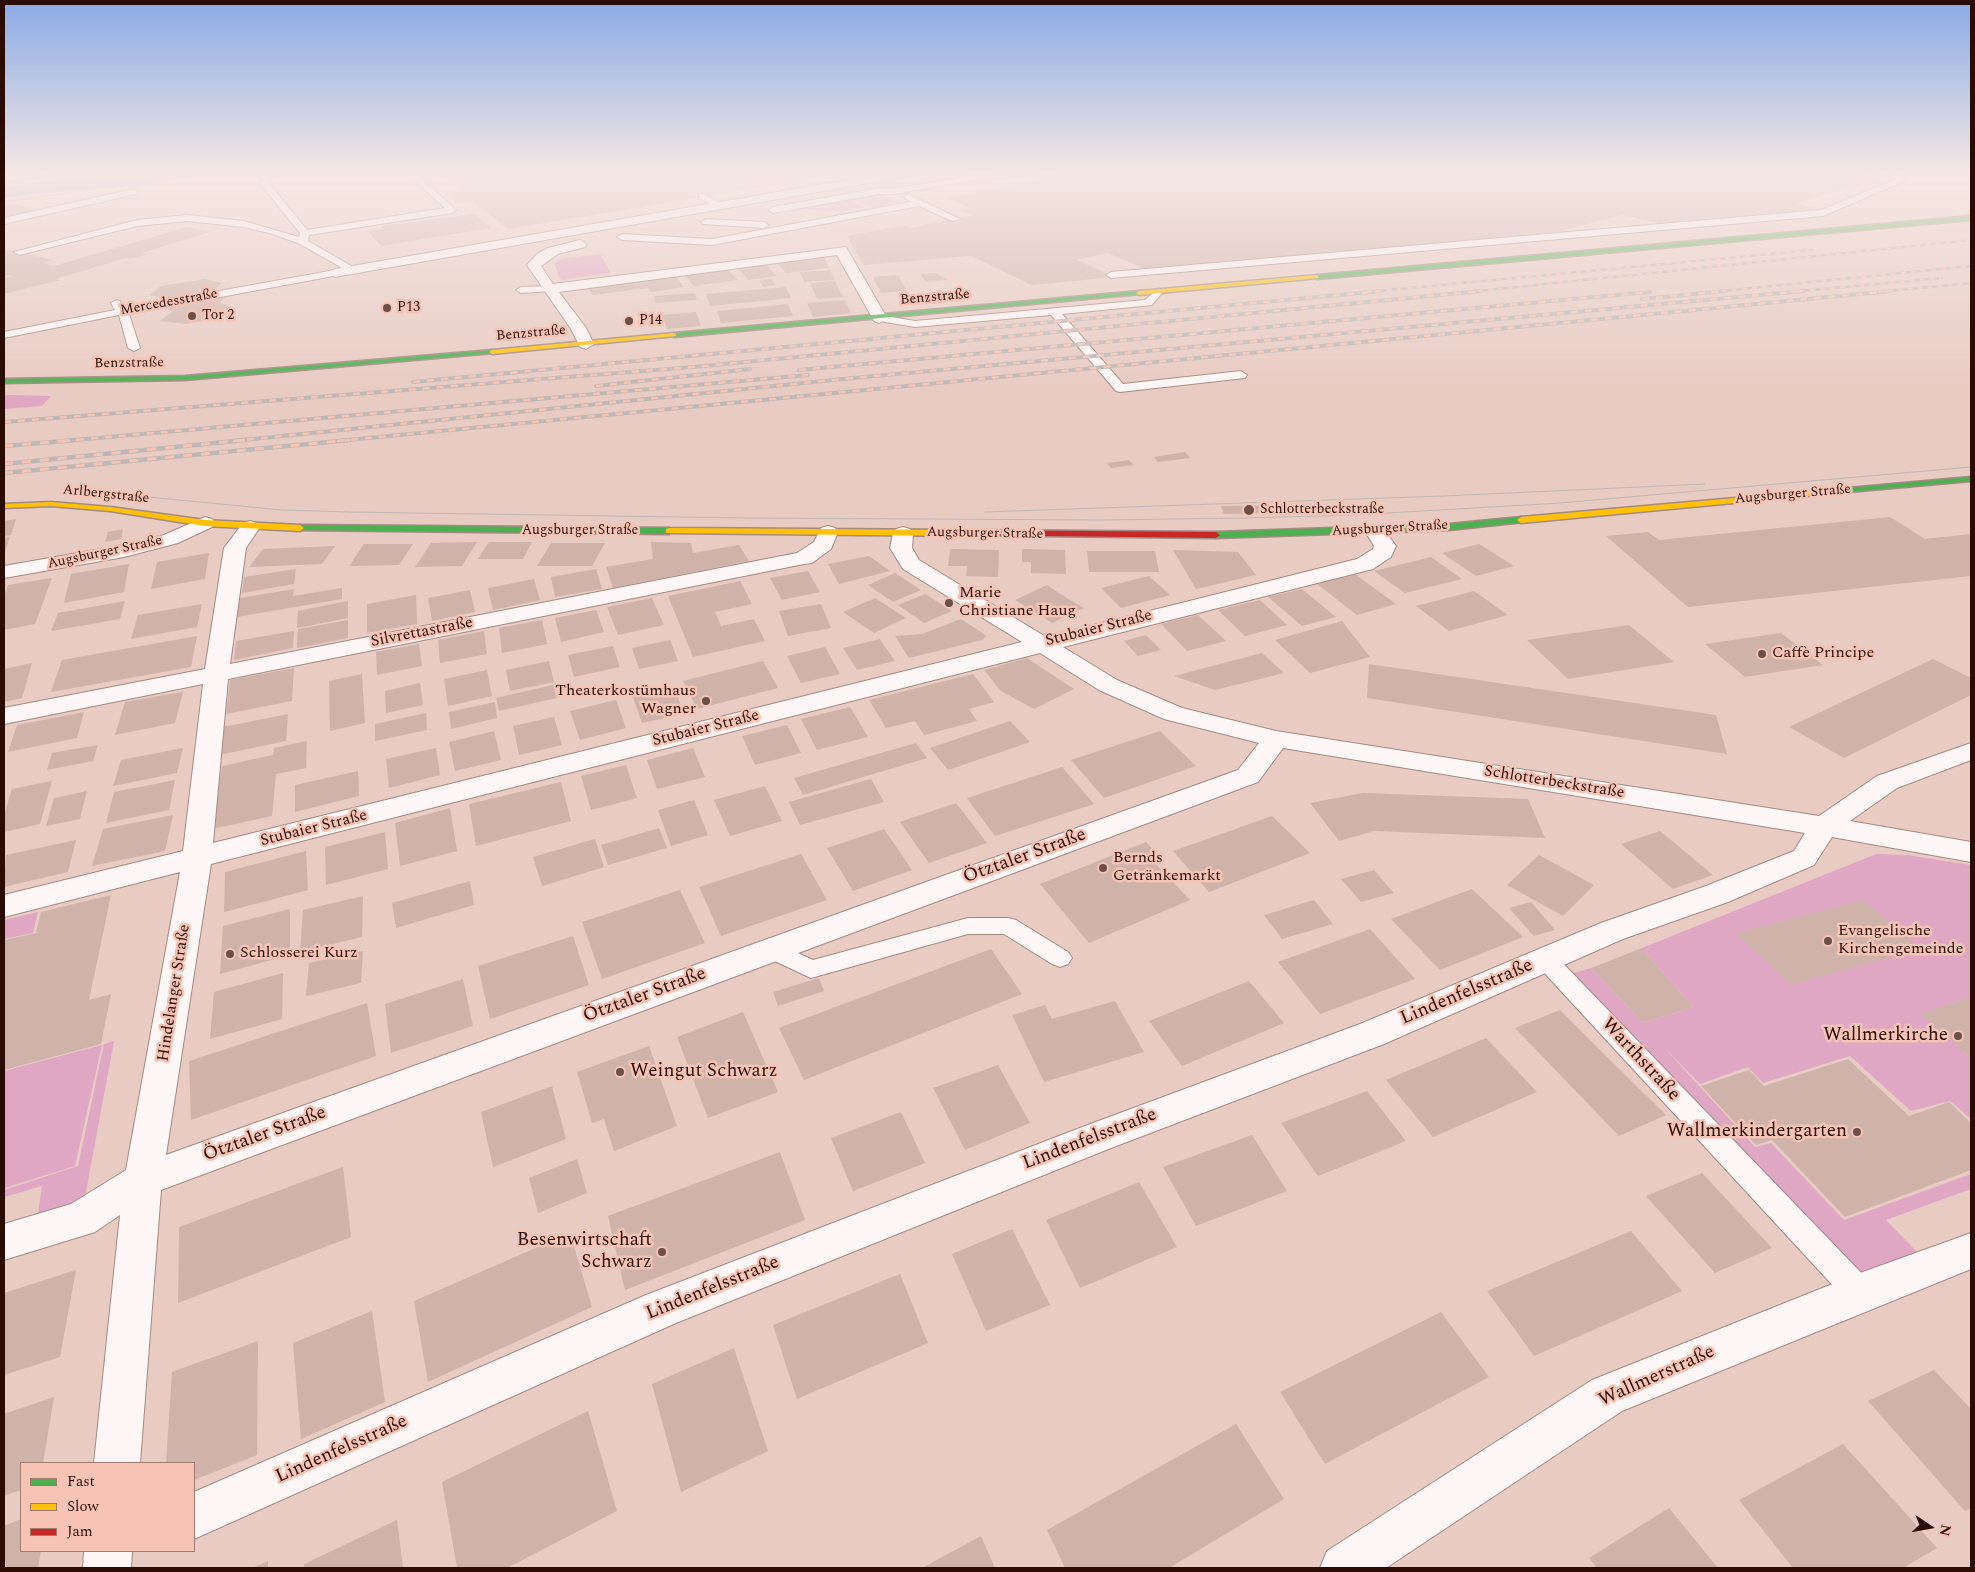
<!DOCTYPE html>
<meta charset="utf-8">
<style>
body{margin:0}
#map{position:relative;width:1975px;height:1572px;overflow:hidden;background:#e8cbc3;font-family:Spectral,serif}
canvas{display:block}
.frame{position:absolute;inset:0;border:5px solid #2a0c05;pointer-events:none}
.legend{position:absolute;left:20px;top:1462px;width:175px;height:90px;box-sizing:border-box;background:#f7c3b4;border:1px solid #a57a6e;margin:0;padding:6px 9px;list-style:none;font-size:15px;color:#2a0c05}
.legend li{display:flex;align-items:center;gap:10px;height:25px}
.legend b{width:25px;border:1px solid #a57a6e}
.north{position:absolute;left:1905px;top:1502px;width:50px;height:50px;-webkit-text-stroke:4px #f7c3b4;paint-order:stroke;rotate:102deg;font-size:14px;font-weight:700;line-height:20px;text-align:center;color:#2a0c05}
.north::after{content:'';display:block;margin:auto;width:18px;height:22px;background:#2a0c05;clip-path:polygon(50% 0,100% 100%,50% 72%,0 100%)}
</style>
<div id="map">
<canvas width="1975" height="1572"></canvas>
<div class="frame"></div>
<ul class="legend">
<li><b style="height:6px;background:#4caf50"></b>Fast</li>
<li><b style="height:6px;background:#ffc107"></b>Slow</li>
<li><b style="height:6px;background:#c62828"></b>Jam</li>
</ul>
<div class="north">N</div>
</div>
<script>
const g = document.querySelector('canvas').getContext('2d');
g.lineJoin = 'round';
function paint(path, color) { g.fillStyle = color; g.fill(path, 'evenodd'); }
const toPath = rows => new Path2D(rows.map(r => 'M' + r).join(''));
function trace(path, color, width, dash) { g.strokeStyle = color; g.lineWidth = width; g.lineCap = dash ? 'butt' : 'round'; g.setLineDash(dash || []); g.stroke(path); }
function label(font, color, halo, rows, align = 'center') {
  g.font = font + ' Spectral,serif'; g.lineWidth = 5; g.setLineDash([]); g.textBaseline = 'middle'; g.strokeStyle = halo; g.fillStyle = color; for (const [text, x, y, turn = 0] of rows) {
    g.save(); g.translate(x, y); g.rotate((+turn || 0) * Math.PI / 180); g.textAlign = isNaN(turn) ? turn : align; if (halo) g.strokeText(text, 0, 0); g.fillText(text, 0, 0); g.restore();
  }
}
paint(toPath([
 [131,184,4,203,4,200],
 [846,199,864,207,842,212,800,209],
 [600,254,611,273,561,280,554,264,561,259],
 [4,395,8,395,51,396,42,406,4,409],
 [1876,854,1907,855,1971,865,1971,997,1921,1014,1971,1058,1971,1119,1950,1101,1911,1111,1850,1056,1763,1083,1748,1067,1700,1084,1660,1043,1755,1147,1771,1143,1844,1220,1971,1174,1971,1189,1886,1220,1918,1253,1853,1280,1568,975,1591,968,1643,1023,1693,1007,1642,948],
 [38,912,33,933,4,939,4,920],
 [114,1041,81,1219,35,1233,42,1186,4,1197,4,1190,78,1166,104,1044],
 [102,1045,75,1166,4,1188,4,1071]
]), '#e0a7c5');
paint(toPath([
 [97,174,204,174,137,186,63,191,4,198,4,187]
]), '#9c9be0');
paint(toPath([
 [439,174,827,174,827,176,508,229,472,201,458,204,445,193,460,190],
 [1070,174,1859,174,1879,179,1796,203,1818,210,1657,223,1622,215,1557,232,1146,269,1107,253,1077,260,1115,277,1032,285,971,256,863,265,847,236,906,225,911,228,973,215,961,210,970,208,947,198],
 [880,194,900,203,872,208,853,199],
 [13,203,37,211,4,219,4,205],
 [474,214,491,228,381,246,368,231,384,229,381,226],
 [187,227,210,232,142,253,147,254,131,259,126,258,55,279,60,280,4,294,4,278,15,276,4,275,4,252,10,250,54,260,42,263,54,266],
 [824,256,829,268,786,273,777,263],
 [766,264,777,276,748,280,738,268],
 [727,269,738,280,694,286,685,275],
 [830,270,835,280,804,282,800,272],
 [936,273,948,280,926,282,920,274],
 [898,275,907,291,881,293,873,277],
 [676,276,684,287,651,292,648,288,593,295,588,288],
 [205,279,222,283,215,289,216,292,229,295,219,303,230,305,210,320,185,324,160,321,173,311,156,308,165,301,162,298,149,295,161,286],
 [771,279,776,285,763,287,759,281],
 [835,281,843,297,817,299,810,283],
 [786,287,791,298,710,306,706,294],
 [695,293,697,300,655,303,654,296],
 [845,300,851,313,813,317,807,303],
 [788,304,793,316,721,323,717,311],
 [696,312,701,326,667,329,662,315],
 [1185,452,1190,458,1158,462,1154,457],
 [1129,460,1134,465,1111,468,1107,463],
 [1270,505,1274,513,1224,514,1221,506],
 [1890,517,1925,539,1971,534,1971,576,1688,607,1606,536,1648,532,1659,540],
 [16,519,11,535,4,536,4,521],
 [123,529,121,539,105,542,108,532],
 [10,537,4,555,4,538],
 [477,542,462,566,415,567,431,543],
 [489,542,532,542,523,559,478,559],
 [651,542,691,543,693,553,739,545,749,561,613,588,606,567,653,559],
 [551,543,605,543,592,566,537,566],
 [364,544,413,544,399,565,349,566],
 [1479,544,1514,566,1476,576,1442,553],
 [335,546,322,564,249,567,263,549],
 [950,549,999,550,998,577,966,576,967,566,948,566],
 [1022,549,1065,550,1066,574,1031,573,1031,562,1022,562],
 [1173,550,1238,552,1256,575,1196,589],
 [1087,551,1155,551,1159,572,1089,572],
 [209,553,205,579,151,589,157,562],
 [869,556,890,571,839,584,828,564],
 [1431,557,1462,579,1405,593,1374,571],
 [129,564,124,592,64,603,71,574],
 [296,569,294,584,242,593,244,577],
 [596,569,602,589,555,597,551,577],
 [808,571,820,592,782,600,770,578],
 [895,573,921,590,893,602,868,585],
 [1355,574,1396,604,1357,615,1317,584],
 [1149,576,1170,595,1121,608,1101,588],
 [52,578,35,624,4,630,4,597,8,585],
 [534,579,540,600,493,610,488,588],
 [740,581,752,604,715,612,721,626,754,619,765,641,693,657,668,596],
 [1047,585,1065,597,1084,608,1052,623,1015,600],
 [342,588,342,599,237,617,240,598,294,589,293,596],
 [1302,589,1336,617,1302,626,1268,597],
 [470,590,475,612,432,621,428,598],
 [1474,591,1508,615,1449,631,1416,606],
 [925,594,952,611,924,623,898,605],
 [416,595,417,624,367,633,367,604],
 [652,598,664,625,618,635,607,607],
 [875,598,906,618,874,633,843,612],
 [1260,600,1287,625,1245,636,1218,610],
 [125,601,120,619,51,631,58,613],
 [348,601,348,618,297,628,298,611],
 [202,604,197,627,131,639,138,615],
 [821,604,831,628,788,636,779,611],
 [596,610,604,632,561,642,555,618],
 [1198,615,1226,641,1187,651,1161,624],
 [961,619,987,636,982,640,909,658,895,636,922,634],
 [348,620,348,638,297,648,298,629],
 [542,620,547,644,502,653,499,628],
 [1342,621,1370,657,1310,673,1275,640],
 [1629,625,1674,662,1568,679,1527,640],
 [294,631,293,648,234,660,236,641],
 [484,631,487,654,440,663,438,640],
 [1781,633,1823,665,1745,677,1705,644],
 [1146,635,1161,650,1138,656,1124,641],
 [197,636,191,667,51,692,62,660],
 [880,639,895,661,857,670,843,648],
 [670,640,678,661,639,669,632,648],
 [419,644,422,666,377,675,376,652],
 [613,646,620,667,574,677,568,655],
 [825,647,840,674,801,683,787,656],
 [1262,653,1284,673,1215,690,1174,676],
 [1027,658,1074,689,1034,709,1001,691,984,670],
 [1933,659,1971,678,1971,695,1844,758,1789,727],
 [549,661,554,682,510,691,506,670],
 [763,661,778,688,697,709,683,681],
 [32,663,22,698,4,702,4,669],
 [1369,664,1716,715,1727,754,1367,698],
 [294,668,292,701,226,714,230,680],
 [487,670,492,696,448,706,444,679],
 [362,674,365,723,330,731,329,681],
 [973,674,994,702,969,709,977,721,924,735,915,721,886,728,869,700],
 [420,683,423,705,386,713,385,691],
 [553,685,557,698,499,711,496,698],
 [674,687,684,714,642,723,633,697],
 [183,692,175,723,115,735,125,702],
 [616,700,626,728,580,740,570,711],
 [495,702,497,718,451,729,449,712],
 [850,707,868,737,817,750,801,719],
 [84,712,77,738,8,752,17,725],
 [426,713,427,730,375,741,375,724],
 [288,714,286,741,219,755,223,727],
 [554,717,562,745,519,755,513,726],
 [1010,721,1030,742,948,770,930,748],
 [787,725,801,753,755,765,742,736],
 [494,731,501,760,455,771,449,742],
 [1160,731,1196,766,1104,798,1071,760],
 [307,741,306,768,276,774,272,816,212,829,222,766,273,755,274,748],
 [916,743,927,758,803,795,794,778],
 [98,745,93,761,47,770,52,753],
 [183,748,177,773,113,786,121,760],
 [436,748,440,775,389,788,386,759],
 [693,748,705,777,657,789,647,760],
 [626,765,637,798,591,810,581,776],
 [1062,767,1094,804,995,836,967,798],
 [358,771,359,796,295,812,295,785],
 [871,779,884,802,800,825,789,802],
 [175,780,169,810,106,823,114,792],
 [52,781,40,824,4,832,4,815,12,789],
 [561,782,571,821,476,846,469,804],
 [765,786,782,821,730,836,714,800],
 [87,791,80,819,46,826,54,798],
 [1363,793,1528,799,1545,838,1374,831,1339,841,1310,803],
 [694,800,708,835,671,846,658,810],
 [956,803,987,843,929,863,900,822],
 [450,808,457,851,400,866,395,823],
 [173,815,165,851,92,866,103,829],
 [1272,816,1310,853,1209,892,1173,851],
 [659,828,667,848,608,865,601,845],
 [884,829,912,870,853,891,827,848],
 [1660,831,1713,875,1673,889,1621,844],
 [385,832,388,869,326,885,325,847],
 [595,839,604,867,542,886,533,857],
 [76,840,68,872,4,887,6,855],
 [1146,842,1159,855,1150,858,1190,900,1089,943,1040,884],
 [306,851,308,890,224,912,225,872],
 [801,854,827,900,721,936,699,887],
 [1539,855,1594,885,1563,916,1507,885],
 [1374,870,1394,893,1361,902,1341,879],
 [470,881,474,905,396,928,392,903],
 [1472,889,1523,937,1440,970,1391,919],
 [680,890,705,943,602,979,582,922],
 [111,895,89,1000,111,994,101,1044,4,1070,4,940,36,933,41,912],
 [363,896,362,937,300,952,303,910],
 [1314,900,1333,924,1282,939,1264,915],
 [1863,900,1921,949,1791,985,1736,933],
 [1531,902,1555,930,1534,936,1509,908],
 [290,909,290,955,220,974,223,926],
 [1370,929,1415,979,1320,1014,1278,962],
 [573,936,589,985,490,1019,478,966],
 [1642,948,1693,1007,1643,1023,1591,968],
 [991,949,1022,994,804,1080,779,1028],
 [363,951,361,983,306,996,309,963],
 [283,973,282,1019,210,1039,214,992],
 [819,978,824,991,778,1006,773,992],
 [463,979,473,1026,391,1053,385,1004],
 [1249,981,1284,1023,1182,1066,1149,1021],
 [1971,997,1971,1058,1920,1014],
 [1115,1001,1144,1052,1044,1082,1012,1015,1045,1005,1052,1019],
 [367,1003,376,1056,191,1120,189,1061],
 [1560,1010,1610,1060,1666,1115,1619,1136,1515,1028],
 [743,1012,778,1092,708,1118,677,1037],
 [1486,1038,1537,1092,1433,1137,1386,1080],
 [649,1046,677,1126,614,1151,604,1119,592,1123,577,1072],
 [1848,1059,1909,1116,1949,1102,1971,1123,1971,1170,1845,1217,1772,1140,1756,1145,1701,1086,1749,1070,1764,1086],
 [998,1065,1030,1123,965,1150,933,1088],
 [552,1086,566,1139,493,1167,481,1112],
 [1367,1091,1406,1141,1318,1176,1281,1123],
 [901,1112,925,1163,853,1191,831,1138],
 [1252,1135,1287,1191,1196,1226,1163,1167],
 [780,1152,805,1220,625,1290,608,1216],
 [577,1159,587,1193,538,1213,529,1178],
 [343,1167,351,1237,178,1303,179,1227],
 [1702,1173,1772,1248,1715,1273,1646,1196],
 [1139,1182,1177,1247,1080,1288,1046,1220],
 [1012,1229,1050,1305,986,1331,952,1254],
 [1631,1231,1682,1291,1534,1356,1487,1291],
 [570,1233,592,1307,428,1382,414,1301],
 [76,1270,60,1357,4,1375,4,1293],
 [900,1274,928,1343,797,1399,773,1325],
 [372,1311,385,1402,301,1439,293,1343],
 [1441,1312,1489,1377,1325,1464,1280,1392],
 [258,1341,257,1455,194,1480,194,1463,166,1463,172,1372],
 [734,1348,768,1451,681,1492,652,1384],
 [1934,1370,1971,1409,1971,1508,1965,1511,1868,1401],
 [54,1397,43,1463,21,1463,21,1490,4,1496,4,1414],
 [588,1411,617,1511,507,1568,457,1568,442,1482],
 [1236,1424,1284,1499,1169,1568,1065,1568,1047,1530],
 [1843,1444,1937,1548,1903,1568,1793,1568,1739,1500],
 [1669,1508,1718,1568,1597,1568,1589,1558],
 [21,1519,21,1551,41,1551,38,1568,4,1568,4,1526],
 [397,1520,403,1568,304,1568,304,1564],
 [981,1536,995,1568,922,1568],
 [268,1561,268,1568,252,1568]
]), '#cfb2aa');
const lane = toPath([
 [27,174,53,174,4,182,4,178,27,174],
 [268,174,281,174,268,182,307,230,445,208,407,174,416,174,456,210,452,213,309,235,308,241,355,268,356,270,351,273,300,244,273,234,244,227,187,221,137,226,19,255,14,252,137,220,187,215,244,221,299,237,300,233,259,182,268,174],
 [1058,174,974,180,895,194,879,194,773,213,769,210,773,207,879,188,895,188,974,176,1058,174],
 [1879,174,1896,174,1909,179,1823,216,1111,278,1106,275,1111,272,1821,210,1896,179,1879,174],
 [133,189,137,192,136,194,4,224,4,218,133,189],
 [699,194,705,194,724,206,717,208,699,198,699,194],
 [908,194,960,219,952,221,919,206,712,245,622,240,617,237,622,234,712,239,911,202,904,197,908,194],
 [706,219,764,222,769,225,764,228,703,224,701,222,706,219],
 [335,270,339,271,339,275,129,314,140,348,134,351,128,348,119,315,4,338,4,332,115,310,111,303,116,300,120,301,125,308,335,270],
 [549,286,553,287,553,291,521,293,516,290,521,287,549,286],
 [1157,290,1162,293,1152,305,1062,314,1123,384,1241,371,1247,375,1245,378,1120,392,1116,391,1051,315,915,327,879,321,874,318,879,315,915,321,1145,300,1157,290],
 [968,918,1008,918,1016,920,1068,952,1072,958,1068,964,1060,967,1052,964,1004,934,968,934,811,978,764,956,760,950,764,944,772,941,813,960,968,918],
 [1545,950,1553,953,1871,1283,1875,1293,1871,1303,1860,1307,1849,1303,1537,965,1533,959,1537,953,1545,950]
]);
const street = toPath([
 [881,174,908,174,903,177,335,277,328,273,335,269,881,174],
 [580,240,587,244,585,247,558,254,541,266,553,284,846,247,887,318,879,323,874,321,837,255,559,292,586,328,594,344,586,349,580,347,571,329,527,265,537,254,548,248,580,240],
 [205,517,212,519,215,523,212,527,178,543,124,557,4,578,4,566,124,545,164,535,205,517],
 [250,521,257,523,260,527,246,548,230,664,797,553,814,542,821,528,828,526,835,528,838,532,831,549,812,563,804,564,228,679,213,843,1022,642,903,569,890,548,893,533,896,529,903,527,910,529,913,533,912,548,919,560,1046,637,1357,559,1373,549,1374,546,1365,531,1368,527,1375,525,1382,527,1396,546,1391,557,1373,569,1063,647,1117,680,1182,708,1276,731,1819,816,1877,776,1971,743,1971,760,1897,788,1850,821,1971,842,1971,862,1832,837,1814,865,1728,902,1623,939,1384,1044,1111,1148,676,1323,194,1539,194,1492,646,1295,1085,1126,1360,1024,1601,923,1706,886,1794,851,1805,833,1283,748,1258,782,161,1190,140,1463,94,1463,120,1215,95,1232,4,1260,4,1224,71,1204,126,1170,180,872,4,917,4,895,183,851,203,684,4,724,4,708,205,669,224,548,243,523,250,521],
 [1040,653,1099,690,1164,719,1259,743,1238,770,166,1155,211,864,1040,653],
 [1971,1233,1971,1269,1622,1411,1386,1568,1320,1568,1327,1551,1592,1380,1860,1273,1971,1233],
 [84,1551,132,1551,131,1568,83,1568,84,1551]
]);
const fast = toPath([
 [1971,216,1971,220,1317,279,1314,277,1317,275,1971,216],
 [1139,291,1141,292,1141,294,674,337,671,335,674,333,1139,291],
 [492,350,494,351,494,353,185,380,4,383,4,379,185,376,492,350],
 [1971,477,1971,481,1837,493,1833,491,1837,489,1971,477],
 [1521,517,1525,520,1524,522,1449,530,1216,538,1212,535,1216,532,1449,524,1521,517],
 [300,525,669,528,673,531,669,534,297,530,296,528,300,525]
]);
const slow = toPath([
 [1317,275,1319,278,1139,295,1136,293,1139,291,1317,275],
 [674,333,676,334,676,336,492,354,489,352,492,350,674,333],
 [1837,489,1840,489,1840,493,1521,523,1517,520,1521,517,1837,489],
 [51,502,110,507,205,520,300,525,304,528,300,531,205,526,110,511,51,506,4,508,4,504,51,502],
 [669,528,961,530,965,533,961,536,666,533,666,529,669,528]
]);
const jam = toPath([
 [961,530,1216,532,1220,535,1216,538,958,535,957,533,961,530]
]);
trace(lane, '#a58a83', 2);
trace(street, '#a58a83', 2);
trace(fast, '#a58a83', 3);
trace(slow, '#a58a83', 3);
trace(jam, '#a58a83', 3);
paint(lane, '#fcf7f6');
paint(street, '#fcf7f6');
paint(fast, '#4caf50');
paint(slow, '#ffc107');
paint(jam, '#c62828');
trace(toPath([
 [138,496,282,510,349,512,746,518,1102,520,1246,518,1353,515,1560,503,1971,467],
 [985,512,1443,496,1705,484]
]), '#bfb7b5', 1);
const railFar2 = toPath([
 [1367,292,1812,250],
 [1468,292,1971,240],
 [1712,292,1971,266],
 [1790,292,1942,278],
 [1878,292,1971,283]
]);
const railFar1 = toPath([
 [1642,299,1725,291],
 [799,370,1650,292],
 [413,382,1381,291],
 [596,386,750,369],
 [4,422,693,367,1481,291],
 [63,441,808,375],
 [233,441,853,378,1804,291],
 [337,441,1891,291]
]);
const rail = toPath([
 [4,446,77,440],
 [4,464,245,440],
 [4,473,350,440]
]);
trace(railFar2, '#bfb7b5', 2.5);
trace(railFar1, '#bfb7b5', 4);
trace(rail, '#bfb7b5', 4.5);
trace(railFar2, '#f7c3b4', 2, [5]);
trace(railFar1, '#f7c3b4', 2.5, [7]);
trace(rail, '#f7c3b4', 3, [9]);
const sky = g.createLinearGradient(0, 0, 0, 395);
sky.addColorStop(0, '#89aae5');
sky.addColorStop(0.44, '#f5e8e4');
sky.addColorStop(1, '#f5e8e400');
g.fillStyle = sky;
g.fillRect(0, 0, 1975, 395);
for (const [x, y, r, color] of [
 [387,308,5,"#6c4f48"],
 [192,316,5,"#6c4f48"],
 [629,321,5,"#6c4f48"],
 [1249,510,6,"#6c4f48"],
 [949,603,5,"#6c4f48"],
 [1762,654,5,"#6c4f48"],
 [706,701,5,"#6c4f48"],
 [1103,868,5,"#6c4f48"],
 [1828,941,5,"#6c4f48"],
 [230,954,5,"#6c4f48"],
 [1958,1036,5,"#6c4f48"],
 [620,1072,5,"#6c4f48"],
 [1857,1132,5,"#6c4f48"],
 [662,1252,5,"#6c4f48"]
]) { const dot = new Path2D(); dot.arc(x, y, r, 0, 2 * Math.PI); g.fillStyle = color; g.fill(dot); trace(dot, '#f7c3b4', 2); }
label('14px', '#2a0c05', '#f7c3b4', [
 ["Benzstraße",935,298,-5],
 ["Mercedesstraße",169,303,-10],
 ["Benzstraße",531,334,-5],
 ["Benzstraße",129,364,-1],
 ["Arlbergstraße",106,495,6],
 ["Augsburger Straße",1793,495,-5],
 ["Augsburger Straße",1390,529,-3],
 ["Augsburger Straße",580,531],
 ["Augsburger Straße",985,534,1],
 ["Augsburger Straße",105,553,-12]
]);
label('14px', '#2a0c05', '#f7c3b4', [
 ["P13",397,308],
 ["Tor 2",202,316],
 ["P14",639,321],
 ["Schlotterbeckstraße",1260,510]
], 'left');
label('16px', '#2a0c05', '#f7c3b4', [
 ["Marie",959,594],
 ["Christiane Haug",959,612],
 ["Caffè Principe",1772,654],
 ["Theaterkostümhaus",696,692,"right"],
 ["Wagner",696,710,"right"],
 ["Bernds",1113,859],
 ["Getränkemarkt",1113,877],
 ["Evangelische",1838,932],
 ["Kirchengemeinde",1838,950],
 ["Schlosserei Kurz",240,954]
], 'left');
label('16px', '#2a0c05', '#f7c3b4', [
 ["Stubaier Straße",1099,629,-14],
 ["Silvrettastraße",422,633,-11],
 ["Stubaier Straße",706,729,-14],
 ["Schlotterbeckstraße",1554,783,9],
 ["Stubaier Straße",314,829,-14],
 ["Hindelanger Straße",175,993,-81]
]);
label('19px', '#2a0c05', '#f7c3b4', [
 ["Ötztaler Straße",1025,857,-20],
 ["Lindenfelsstraße",1467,993,-23],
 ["Ötztaler Straße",645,996,-20],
 ["Warthstraße",1640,1060,47],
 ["Ötztaler Straße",265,1135,-20],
 ["Lindenfelsstraße",1090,1140,-21],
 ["Lindenfelsstraße",713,1289,-22],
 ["Wallmerstraße",1657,1377,-24],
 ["Lindenfelsstraße",342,1450,-24]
]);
label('19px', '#2a0c05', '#f7c3b4', [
 ["Wallmerkirche",1948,1036],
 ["Weingut Schwarz",630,1072,"left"],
 ["Wallmerkindergarten",1847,1132],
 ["Besenwirtschaft",652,1241],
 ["Schwarz",652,1263]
], 'right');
</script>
